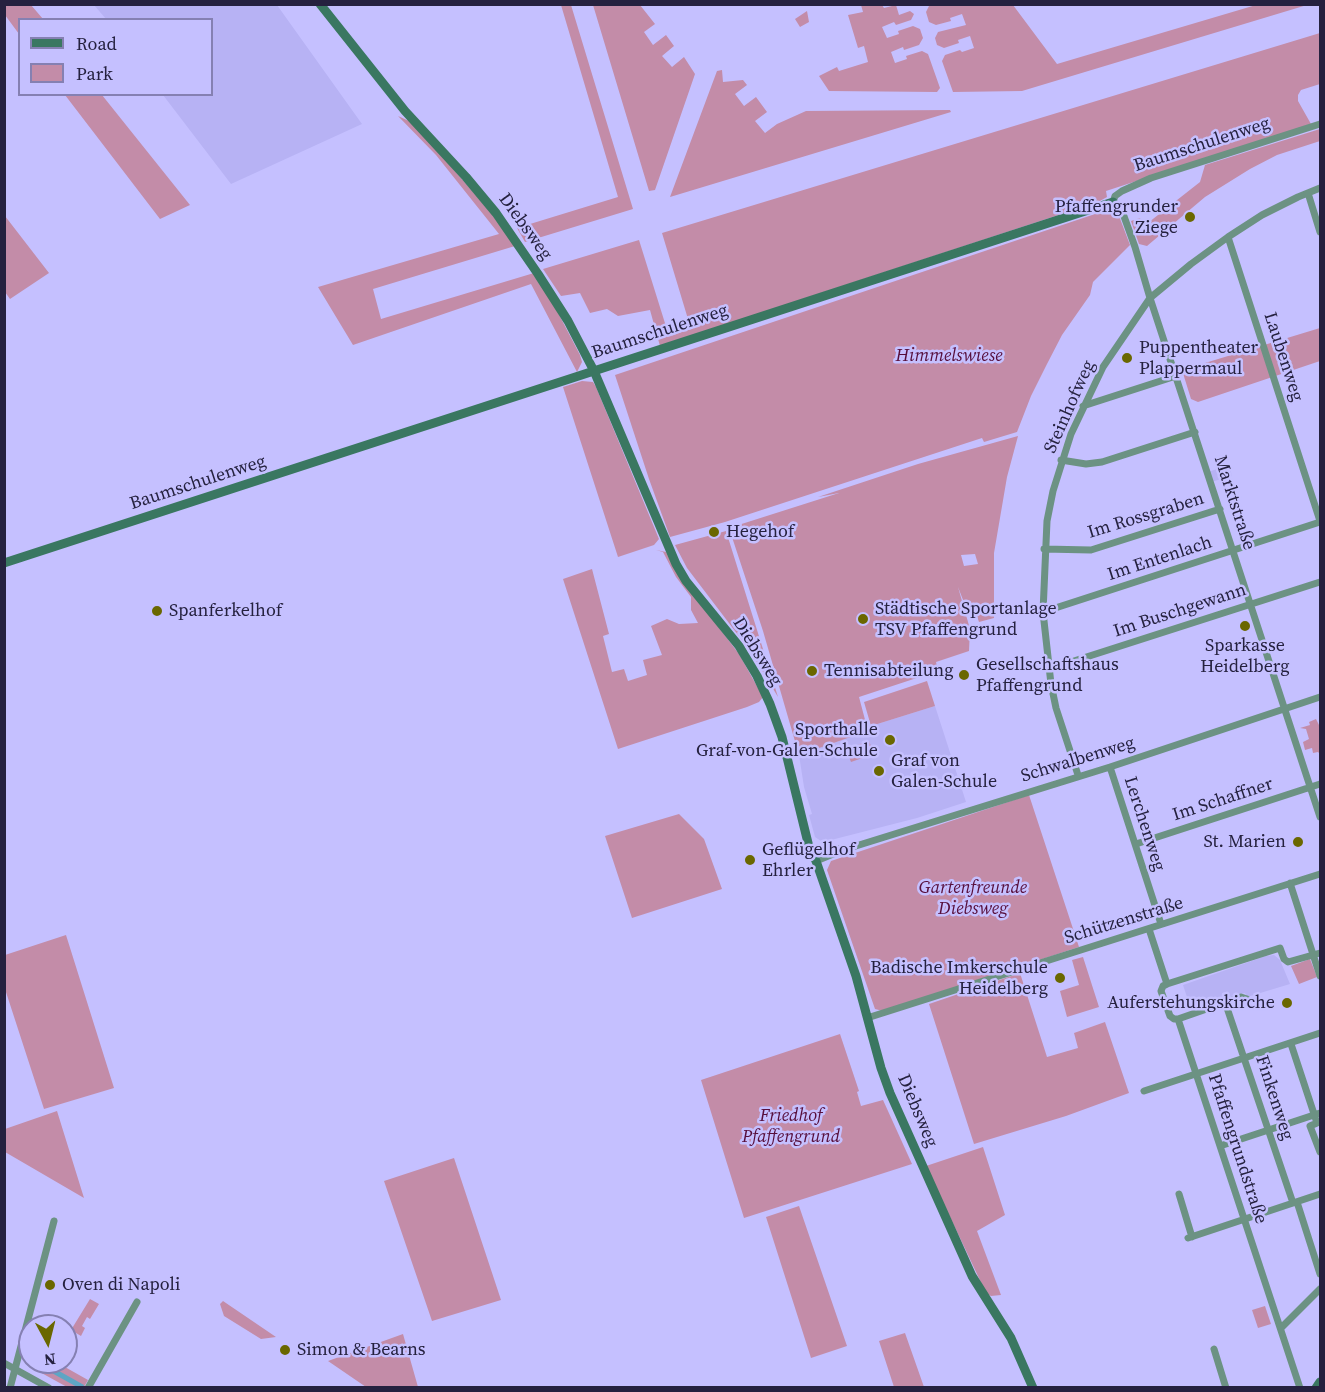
<!DOCTYPE html>
<meta charset="utf-8">
<style>
body{margin:0}
#map{position:relative;width:1325px;height:1392px;overflow:hidden;background:#c5c0ff;font-family:"Source Serif 4",serif}
canvas{display:block}
.frame{position:absolute;inset:0;border:6px solid #25213f;pointer-events:none}
.legend{position:absolute;left:18px;top:18px;width:195px;height:78px;box-sizing:border-box;background:#c5c0ff;border:2px solid #8580b2;margin:0;padding:8px 10px;list-style:none;font-size:18px;color:#25213f}
.legend li{display:flex;align-items:center;gap:12px;height:30px}
.legend b{width:30px;border:2px solid #8580b2}
.north{position:absolute;left:18px;top:1314px;width:60px;height:60px;box-sizing:border-box;background:#c5c0ff;border:2px solid #8580b2;border-radius:50%;rotate:173deg;font-size:16px;font-weight:700;line-height:24px;text-align:center;color:#25213f}
.north::after{content:'';display:block;margin:auto;width:21px;height:27px;background:#6a6700;clip-path:polygon(50% 0,100% 100%,50% 72%,0 100%)}
</style>
<div id="map">
<canvas width="1325" height="1392"></canvas>
<div class="frame"></div>
<ul class="legend">
<li><b style="height:8px;background:#3a7761"></b>Road</li>
<li><b style="height:16px;background:#c38ca8"></b>Park</li>
</ul>
<div class="north">N</div>
</div>
<script>
const g = document.querySelector('canvas').getContext('2d');
g.lineJoin = 'round';
function paint(path, color) { g.fillStyle = color; g.fill(path, 'evenodd'); }
const toPath = rows => new Path2D(rows.map(r => 'M' + r).join(''));
function trace(path, color, width, dash) { g.strokeStyle = color; g.lineWidth = width; g.lineCap = dash ? 'butt' : 'round'; g.setLineDash(dash || []); g.stroke(path); }
function label(font, color, halo, rows, align = 'center') {
  g.font = font + ' "Source Serif 4",serif'; g.lineWidth = 5; g.setLineDash([]); g.textBaseline = 'middle'; g.strokeStyle = halo; g.fillStyle = color; for (const [text, x, y, turn = 0] of rows) {
    g.save(); g.translate(x, y); g.rotate((+turn || 0) * Math.PI / 180); g.textAlign = isNaN(turn) ? turn : align; if (halo) g.strokeText(text, 0, 0); g.fillText(text, 0, 0); g.restore();
  }
}
paint(toPath([
 [94,5,277,5,362,124,231,184,163,95,212,94,212,20,106,19],
 [1229,465,1232,476,1211,482,1208,472],
 [935,706,966,802,917,818,831,840,821,841,815,837,809,815,812,814,804,787,799,755,868,731,871,726],
 [1274,955,1280,960,1290,984,1247,997,1245,993,1191,1009,1183,985,1266,956]
]), '#b7b2f4');
paint(toPath([
 [5,4,31,5,43,19,20,20,19,34,5,15],
 [930,4,1013,5,1057,64,1256,5,1307,5,1022,91,953,92,942,61,945,55,960,50,962,52,974,48,970,36,958,40,959,43,944,48,937,45,935,38,938,32,966,25,962,14,950,18,951,21,936,25,929,22,926,12],
 [561,5,571,5,633,209,525,242,517,228,618,197],
 [593,5,640,5,655,24,644,32,653,45,666,35,674,46,662,56,672,67,684,57,695,74,655,190,649,191],
 [861,5,882,5,884,8,896,5,899,15,910,11,914,14,911,20,896,25,894,22,882,27,887,38,899,34,898,31,913,26,920,29,923,38,919,45,904,50,903,47,891,52,895,63,907,59,906,56,922,51,928,54,940,88,937,92,829,91,819,76,837,67,839,71,868,62,864,46,858,48,848,15,863,12],
 [807,11,809,22,800,27,795,19],
 [1320,33,1320,84,1301,90,1298,95,1298,101,1311,124,1106,191,1107,197,1098,202,660,346,650,310,618,316,607,309,590,313,580,293,561,296,543,269,639,240,669,336,691,329,662,233],
 [722,70,723,82,743,80,747,85,735,94,744,106,756,97,767,112,755,121,765,133,777,124,806,111,950,110,951,112,670,197,717,71],
 [65,95,102,95,190,205,160,219],
 [398,116,409,121,437,150,491,213,515,246,373,289,381,319,534,273,554,305,580,355,582,362,577,372,531,284,353,345,318,287,499,234,436,155],
 [1320,129,1320,141,1277,155,1250,169,1205,197,1147,246,1139,244,1131,221,1140,218,1144,226,1200,182,1205,165],
 [1107,210,1115,211,1119,216,1130,245,1093,282,1090,295,1062,335,1047,364,1031,396,1017,432,984,442,982,438,725,522,670,537,649,479,615,375],
 [5,216,49,273,10,299,5,292],
 [1320,328,1320,361,1198,402,1191,399,1182,370],
 [582,381,593,382,596,387,659,539,654,545,618,557,563,387],
 [1018,436,1007,477,994,553,994,618,979,622,974,607,969,610,965,605,958,587,970,629,969,651,936,662,938,671,859,697,868,731,799,755,763,631,729,528,839,493,818,497,918,464],
 [975,554,978,564,964,566,961,555],
 [726,531,778,697,751,652,687,568,675,545],
 [656,550,666,552,675,570,739,654,763,697,759,702,747,707,618,749,563,579,592,569,609,634,603,636,612,672,624,669,628,681,647,675,643,660,662,655,651,626,667,619,679,624,698,623,691,610,691,597,676,577,663,552],
 [927,681,935,706,871,726,864,702],
 [1316,719,1320,727,1320,754,1318,752,1313,753,1312,748,1305,750,1303,742,1309,739,1306,729,1300,728,1310,725,1309,722],
 [869,741,874,754,851,762,846,749],
 [1029,795,1079,947,883,1011,875,1009,827,870,831,861],
 [679,814,704,839,722,889,632,918,605,836],
 [66,935,114,1088,44,1109,5,989,5,955],
 [1083,957,1099,1007,1067,1017,1060,991,1079,985,1072,960],
 [1310,959,1317,977,1299,984,1291,966],
 [1020,973,1047,1057,1078,1048,1074,1033,1105,1022,1129,1093,1066,1116,974,1144,929,1004],
 [840,1034,859,1091,857,1092,861,1106,883,1100,912,1164,744,1218,701,1080],
 [57,1111,84,1198,5,1152,5,1129],
 [983,1147,1005,1215,977,1231,1001,1295,991,1296,986,1293,926,1166],
 [454,1158,501,1300,432,1321,384,1181],
 [799,1206,847,1346,811,1358,766,1217],
 [90,1299,99,1304,90,1319,87,1317,82,1326,85,1328,81,1336,71,1330],
 [223,1301,276,1337,261,1339,224,1316,220,1304],
 [1265,1306,1271,1324,1258,1328,1252,1310],
 [905,1333,924,1387,894,1387,879,1341],
 [403,1334,418,1387,366,1387,328,1361],
 [30,1353,30,1362,56,1362,88,1380,84,1387,67,1387,27,1365]
]), '#c38ca8');
paint(toPath([
 [32,1362,43,1362,84,1385,83,1387,77,1387]
]), '#5ea5c4');
trace(toPath([
 [1320,124,1151,178,1122,191,1115,196,1113,202,1121,208,1135,247,1150,298,1320,817],
 [1308,193,1320,232],
 [1228,237,1320,521],
 [1083,406,1176,376],
 [1061,460,1086,464,1102,462,1195,432],
 [1044,549,1091,550,1220,509],
 [1043,612,1320,522],
 [1049,669,1320,582],
 [1110,767,1161,924],
 [1078,775,1056,708,1051,684,1043,612,1047,521,1053,491,1071,434,1103,367,1150,298,1191,264,1228,237,1262,215,1298,197,1320,188],
 [1136,844,1320,784],
 [810,851,828,848,841,849],
 [816,861,843,850,1110,767,1320,697],
 [1290,883,1320,976],
 [1149,929,1167,984,1163,986,1161,991,1170,1016,1174,1019,1178,1019,1300,1388],
 [1167,984,1280,948,1284,959,1288,962,1320,953],
 [1225,1002,1293,1203],
 [867,1018,1320,874],
 [1178,1019,1241,997,1247,999],
 [1291,1044,1317,1123,1320,1122],
 [1144,1091,1320,1033],
 [1317,1123,1310,1126,1320,1152],
 [1220,1146,1320,1113],
 [1179,1194,1192,1237],
 [1297,1202,1320,1274],
 [1188,1238,1320,1194],
 [1281,1328,1320,1289],
 [1214,1349,1226,1388],
 [4,1363,49,1388],
 [10,1388,54,1221],
 [88,1388,137,1302]
]), '#6c9283', 7);
trace(toPath([
 [320,4,405,111,466,177,496,213,538,274,568,321,594,371,676,564,686,581,739,646,757,676,770,704,782,737,810,851,816,861,856,976,881,1068,890,1093,972,1276,1011,1338,1033,1388],
 [4,563,1113,202],
 [1316,1388,1320,1382]
]), '#3a7761', 9);
for (const [x, y, r, color] of [
 [1190,217,6,"#6a6700"],
 [1127,358,6,"#6a6700"],
 [714,532,6,"#6a6700"],
 [157,611,6,"#6a6700"],
 [863,619,6,"#6a6700"],
 [1245,626,6,"#6a6700"],
 [812,671,6,"#6a6700"],
 [964,675,6,"#6a6700"],
 [890,740,6,"#6a6700"],
 [879,771,6,"#6a6700"],
 [1298,842,6,"#6a6700"],
 [750,860,6,"#6a6700"],
 [1060,978,6,"#6a6700"],
 [1287,1003,6,"#6a6700"],
 [50,1285,6,"#6a6700"],
 [285,1350,6,"#6a6700"]
]) { const dot = new Path2D(); dot.arc(x, y, r, 0, 2 * Math.PI); g.fillStyle = color; g.fill(dot); trace(dot, '#c5c0ff', 2); }
label('18px', '#25213f', '#c5c0ff', [
 ["Baumschulenweg",1202,145,-18],
 ["Diebsweg",525,227,54],
 ["Baumschulenweg",660,332,-18],
 ["Laubenweg",1283,357,72],
 ["Steinhofweg",1070,407,-66],
 ["Baumschulenweg",198,483,-18],
 ["Marktstraße",1234,503,72],
 ["Im Rossgraben",1146,516,-17],
 ["Im Entenlach",1160,559,-18],
 ["Im Buschgewann",1180,611,-18],
 ["Diebsweg",757,652,58],
 ["Schwalbenweg",1078,760,-17],
 ["Im Schaffner",1223,800,-18],
 ["Lerchenweg",1144,824,72],
 ["Schützenstraße",1124,921,-17],
 ["Finkenweg",1274,1098,72],
 ["Diebsweg",917,1111,67],
 ["Pfaffengrundstraße",1237,1149,72]
]);
label('18px', '#25213f', '#c5c0ff', [
 ["Pfaffengrunder",1178,207,"right"],
 ["Ziege",1178,228,"right"],
 ["Puppentheater",1139,348],
 ["Plappermaul",1139,369],
 ["Hegehof",726,532],
 ["Städtische Sportanlage",875,609],
 ["TSV Pfaffengrund",875,630],
 ["Spanferkelhof",169,611],
 ["Sparkasse",1245,646,"center"],
 ["Heidelberg",1245,667,"center"],
 ["Gesellschaftshaus",976,665],
 ["Pfaffengrund",976,686],
 ["Tennisabteilung",824,671],
 ["Sporthalle",878,730,"right"],
 ["Graf-von-Galen-Schule",878,751,"right"],
 ["Graf von",891,761],
 ["Galen-Schule",891,782],
 ["St. Marien",1286,842,"right"],
 ["Geflügelhof",762,850],
 ["Ehrler",762,871],
 ["Badische Imkerschule",1048,968,"right"],
 ["Heidelberg",1048,989,"right"],
 ["Auferstehungskirche",1275,1003,"right"],
 ["Oven di Napoli",62,1285],
 ["Simon & Bearns",297,1350]
], 'left');
label('italic 18px', '#570e3b', '#c5c0ff', [
 ["Himmelswiese",949,356],
 ["Gartenfreunde",973,888],
 ["Diebsweg",973,909],
 ["Friedhof",791,1116],
 ["Pfaffengrund",791,1137]
]);
</script>
